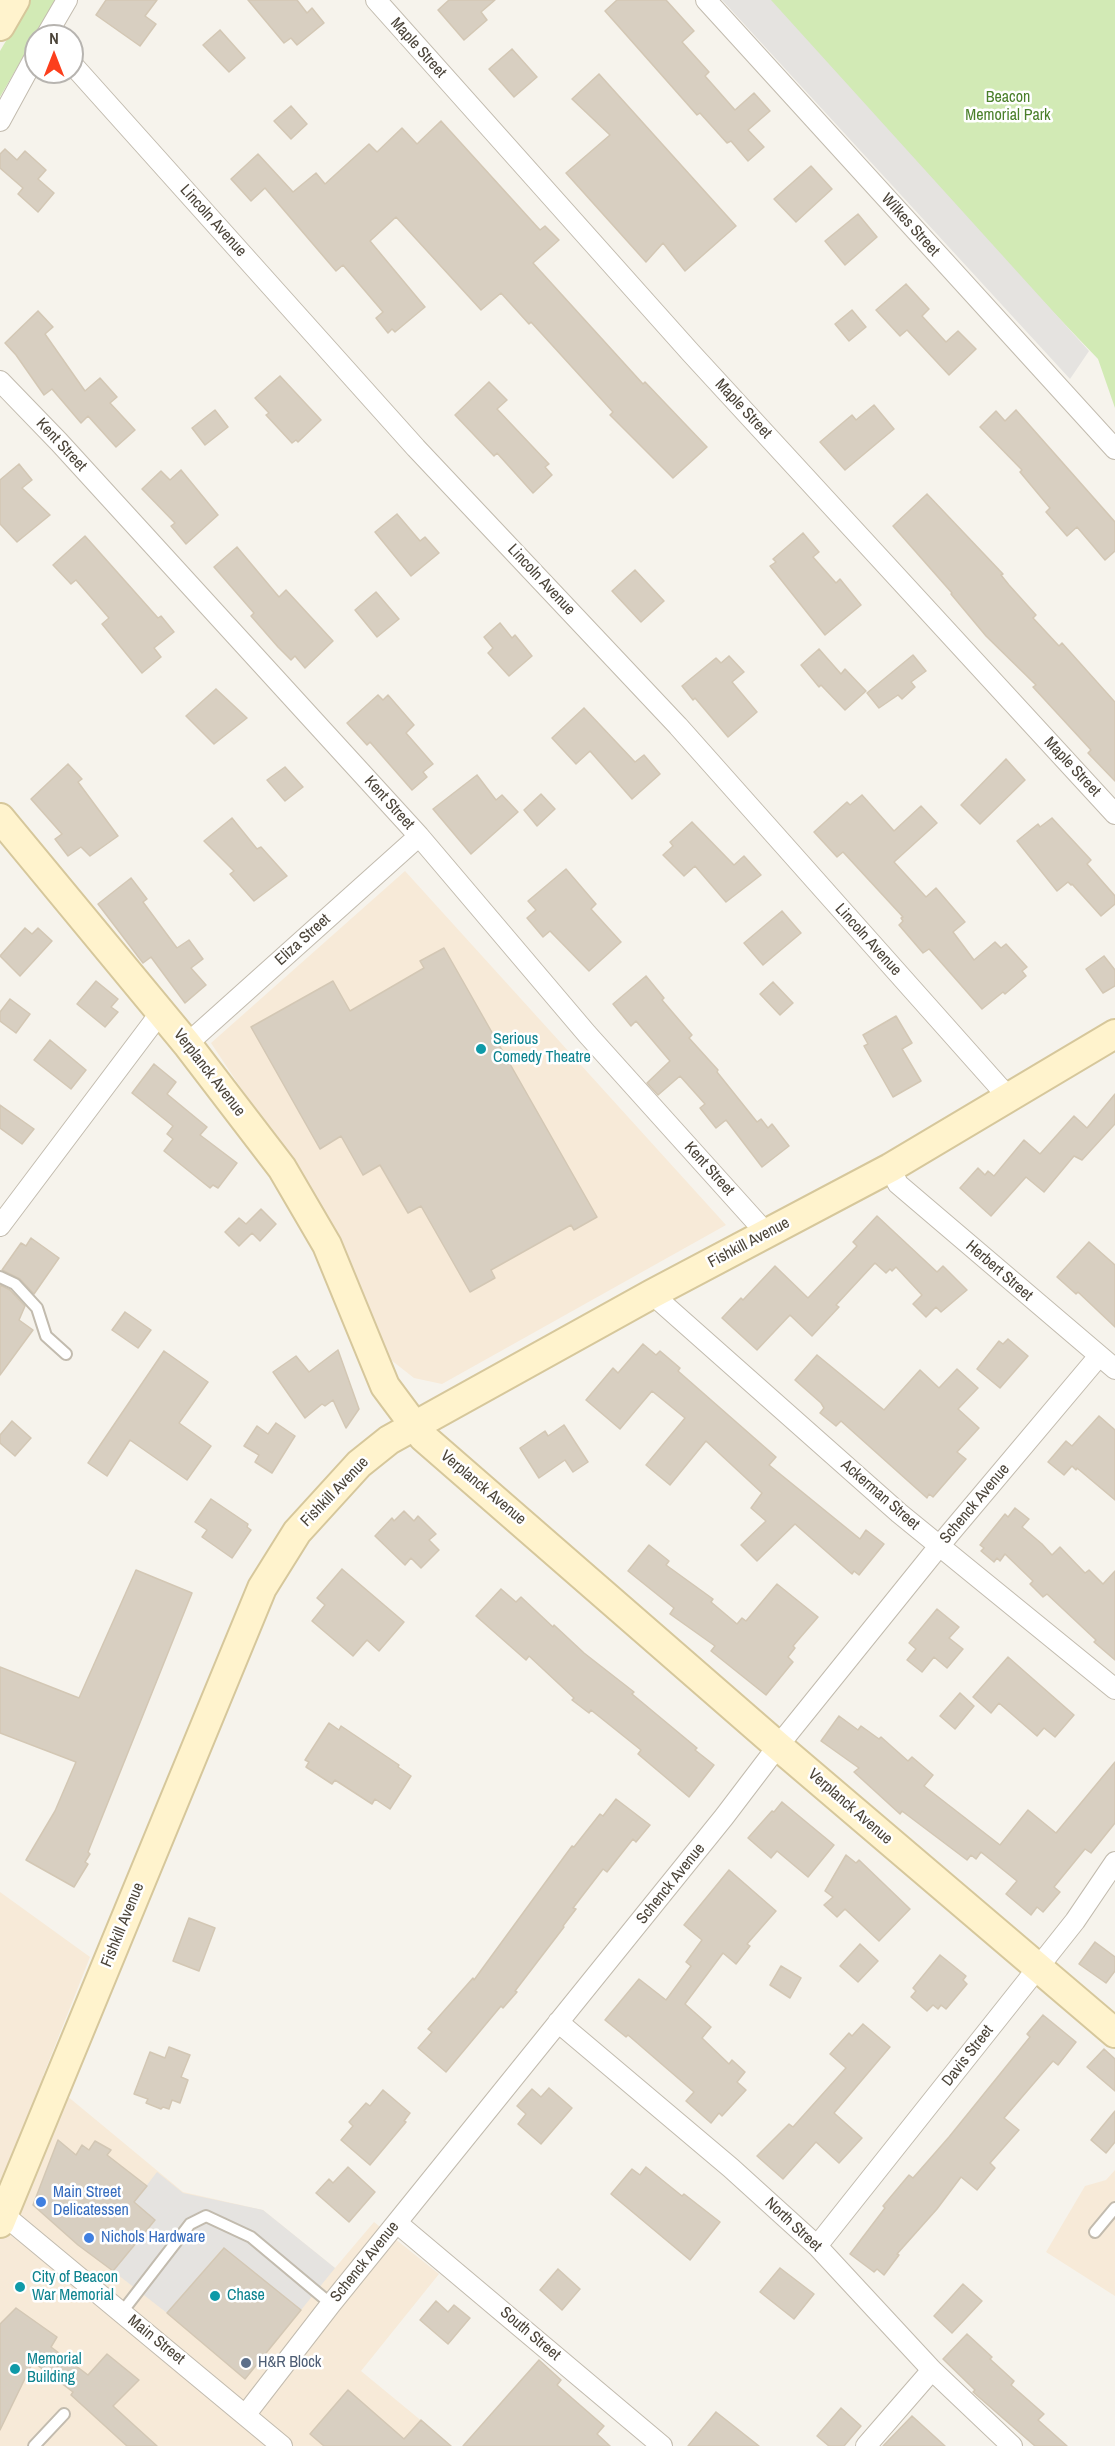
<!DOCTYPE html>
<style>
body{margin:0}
#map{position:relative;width:1115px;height:2446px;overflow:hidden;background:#f6f3ec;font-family:"Archivo Narrow",sans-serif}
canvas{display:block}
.north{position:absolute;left:24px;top:24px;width:60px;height:60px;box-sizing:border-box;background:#fff;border:2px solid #b7b4b0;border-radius:50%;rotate:0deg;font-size:16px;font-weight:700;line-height:24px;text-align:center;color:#4b4439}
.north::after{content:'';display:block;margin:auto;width:21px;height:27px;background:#fc3f1d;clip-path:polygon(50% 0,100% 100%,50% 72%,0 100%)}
</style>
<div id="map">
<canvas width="1115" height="2446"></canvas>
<div class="north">N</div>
</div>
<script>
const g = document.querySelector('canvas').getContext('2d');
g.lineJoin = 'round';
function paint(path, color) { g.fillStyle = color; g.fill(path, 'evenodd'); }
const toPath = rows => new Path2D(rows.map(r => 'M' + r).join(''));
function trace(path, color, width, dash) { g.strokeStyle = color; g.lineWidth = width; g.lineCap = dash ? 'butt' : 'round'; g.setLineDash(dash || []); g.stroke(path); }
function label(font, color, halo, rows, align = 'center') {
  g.font = font + ' "Archivo Narrow",sans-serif'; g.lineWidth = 5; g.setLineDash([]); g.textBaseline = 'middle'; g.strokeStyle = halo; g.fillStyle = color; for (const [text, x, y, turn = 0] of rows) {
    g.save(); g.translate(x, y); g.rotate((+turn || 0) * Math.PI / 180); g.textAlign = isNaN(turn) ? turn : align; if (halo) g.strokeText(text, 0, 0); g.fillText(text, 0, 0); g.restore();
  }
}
paint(toPath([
 [405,871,726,1225,442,1384,414,1378,391,1360,314,1198,211,1043],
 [0,1892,90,1957,43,2076,183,2192,263,2210,335,2268,374,2222,439,2274,361,2371,452,2446,0,2446],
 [1115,2170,1115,2296,1046,2252,1085,2186,1106,2180]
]), '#f7ead8');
paint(toPath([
 [30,0,56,0,0,97,0,51],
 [755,0,1115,0,1115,408,1098,359]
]), '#d2eab5');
paint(toPath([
 [722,0,771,0,1089,351,1070,379],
 [157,2172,183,2193,263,2210,335,2268,301,2310,223,2248,167,2313,113,2271,155,2221,134,2202]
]), '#e5e3e0');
const building = toPath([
 [106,0,157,0,145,16,156,24,140,46,96,15,106,0],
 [248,0,297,0,307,13,312,8,324,23,297,45,291,38,284,43,248,0],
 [449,0,495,0,481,12,487,20,464,40,438,10,449,0],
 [617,0,666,0,694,31,682,42,709,72,705,76,735,110,754,93,770,111,748,130,764,147,748,161,731,141,727,143,700,113,697,115,605,11,617,0],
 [220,30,245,58,229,72,203,45,220,30],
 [512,49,537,77,514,97,489,69,512,49],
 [599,74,736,226,685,271,663,243,646,262,566,173,610,135,572,99,599,74],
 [291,106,307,124,291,139,274,121,291,106],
 [441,121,540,230,545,226,559,240,533,263,643,384,645,382,707,447,673,478,610,415,613,412,531,322,529,324,501,293,481,310,396,217,370,241,425,307,395,332,392,329,388,333,376,318,383,312,343,265,336,271,265,188,251,201,231,179,258,154,293,192,316,173,325,184,369,144,377,152,402,128,417,144,441,121],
 [5,149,17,160,25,151,46,170,38,179,54,193,38,212,18,194,23,188,0,168,0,154,5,149],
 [811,166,832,189,796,222,774,199,811,166],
 [858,214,877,237,845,265,825,241,858,214],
 [906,284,929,309,922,316,946,342,958,331,976,349,949,375,907,330,900,336,876,310,906,284],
 [852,310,866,327,849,341,835,324,852,310],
 [38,311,53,327,45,334,85,391,100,378,117,397,110,403,135,430,116,447,88,416,81,423,52,389,44,395,16,355,5,343,38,311],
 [280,376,321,420,298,442,296,440,292,443,266,415,269,413,255,398,280,376],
 [489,382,507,400,497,409,549,464,545,467,552,475,533,493,497,453,494,456,455,415,489,382],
 [874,405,894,429,845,470,820,442,852,415,856,420,874,405],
 [215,410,228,427,205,445,192,428,215,410],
 [1016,410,1115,522,1115,551,1105,560,1077,527,1067,536,1046,512,1050,508,1020,472,1022,470,980,427,996,411,1005,421,1016,410],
 [19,464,32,480,22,488,50,515,17,542,0,524,0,480,19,464],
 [181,470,218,515,186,544,171,526,175,523,142,489,161,471,170,480,181,470],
 [927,494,1003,574,1001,575,1009,585,1036,615,1033,618,1059,646,1062,643,1115,702,1115,781,1088,753,1091,750,1033,687,1036,685,986,636,951,594,952,593,893,526,927,494],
 [397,514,420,541,425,537,439,553,411,576,375,532,397,514],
 [803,533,819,552,813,557,836,583,840,579,861,605,825,635,770,566,776,562,773,559,803,533],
 [85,536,158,618,161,616,174,632,154,648,161,657,142,673,102,624,109,618,76,580,71,584,53,565,85,536],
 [237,547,279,597,286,590,333,641,305,668,295,656,291,660,278,647,251,616,254,613,214,567,237,547],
 [635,570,664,601,641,622,612,591,635,570],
 [376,592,399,619,377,637,355,610,376,592],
 [500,623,512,638,515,635,532,656,509,676,488,653,493,648,484,637,500,623],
 [819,649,841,674,845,669,866,691,845,710,821,685,819,687,801,665,819,649],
 [913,655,926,671,911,682,915,687,902,699,898,695,879,708,867,693,913,655],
 [729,656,744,672,732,682,757,712,728,737,695,698,693,700,682,686,716,658,721,663,729,656],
 [216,689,247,718,214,744,186,716,216,689],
 [378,695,383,700,388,695,414,725,406,733,433,764,423,772,427,777,412,790,370,742,367,745,347,723,378,695],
 [584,708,635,762,644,755,660,774,632,799,590,751,576,764,552,738,584,708],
 [1006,759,1025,780,980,824,961,805,1006,759],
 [68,764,82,779,78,782,118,836,90,856,81,847,68,856,55,839,62,834,31,799,68,764],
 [285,767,303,787,285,801,267,780,285,767],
 [477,775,496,800,502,795,518,812,471,854,433,809,477,775],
 [541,794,555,809,537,826,524,810,541,794],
 [862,795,894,831,921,806,937,823,894,862,926,897,936,888,965,922,953,932,974,960,995,942,1001,948,1006,944,1027,967,1022,971,1026,976,1005,994,1003,992,982,1009,931,951,929,949,923,953,899,925,903,921,901,918,903,917,843,852,837,857,814,832,847,802,850,805,862,795],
 [232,818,257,849,261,847,287,876,254,901,230,874,234,871,204,841,232,818],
 [1052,818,1091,860,1087,864,1115,896,1115,904,1101,916,1072,884,1071,885,1068,882,1057,891,1017,841,1038,824,1040,827,1052,818],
 [692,822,734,865,744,856,761,875,726,902,695,866,684,876,663,855,673,846,670,842,692,822],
 [566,869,596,904,591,909,621,942,589,971,550,931,543,937,527,918,536,910,528,901,566,869],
 [131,878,147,899,143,902,177,948,189,940,203,959,191,968,206,985,185,1003,151,957,143,963,98,904,131,878],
 [782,911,801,933,763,965,744,943,782,911],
 [25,928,32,934,38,928,52,941,20,976,0,956,25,928],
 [444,948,597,1217,574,1230,571,1225,491,1270,495,1278,470,1292,421,1206,408,1213,380,1165,363,1175,341,1136,320,1149,251,1027,333,981,350,1011,424,968,420,961,444,948],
 [1104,956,1115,970,1115,986,1103,993,1086,969,1104,956],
 [646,976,664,998,662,1000,692,1035,689,1038,718,1070,717,1072,757,1122,761,1119,768,1128,772,1124,789,1146,762,1167,726,1120,716,1128,700,1108,705,1104,680,1076,658,1095,647,1083,670,1061,636,1021,631,1026,613,1004,646,976],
 [96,981,118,999,111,1007,118,1012,105,1027,77,1004,96,981],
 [773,982,793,1003,780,1015,760,994,773,982],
 [10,999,30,1014,16,1033,0,1021,0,1012,10,999],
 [896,1016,912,1043,902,1049,921,1081,893,1097,864,1046,868,1044,863,1035,896,1016],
 [50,1040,86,1070,71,1089,34,1060,50,1040],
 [154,1064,176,1082,167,1094,207,1127,200,1135,237,1163,218,1188,213,1185,210,1188,164,1151,173,1139,167,1134,173,1126,132,1093,154,1064],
 [1115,1094,1115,1124,1082,1160,1074,1156,1044,1192,1026,1177,991,1216,960,1188,978,1168,985,1175,988,1171,994,1176,1024,1140,1040,1154,1074,1116,1087,1128,1115,1094],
 [0,1105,34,1129,22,1144,0,1128,0,1105],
 [261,1209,276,1224,260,1241,252,1233,239,1246,225,1232,239,1218,246,1224,261,1209],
 [877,1216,937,1272,943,1266,967,1290,941,1312,936,1307,926,1317,913,1304,922,1295,896,1267,892,1271,890,1269,886,1273,875,1263,836,1305,839,1307,812,1336,790,1315,757,1350,722,1318,741,1298,743,1300,775,1266,808,1298,857,1246,853,1242,877,1216],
 [31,1238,59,1258,34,1294,20,1279,2,1270,21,1243,26,1246,31,1238],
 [1089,1242,1115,1265,1115,1327,1078,1292,1076,1294,1057,1277,1089,1242],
 [0,1285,10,1290,25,1306,19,1320,33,1330,0,1375,0,1285],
 [125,1312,151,1330,138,1348,112,1330,125,1312],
 [1008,1339,1028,1356,1000,1388,977,1369,999,1341,1003,1344,1008,1339],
 [643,1344,656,1355,660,1351,680,1368,678,1371,776,1457,769,1465,860,1539,866,1530,884,1544,859,1575,854,1571,852,1574,795,1524,757,1561,741,1545,766,1521,751,1508,762,1493,706,1441,670,1485,646,1465,685,1418,652,1391,620,1429,586,1400,613,1368,618,1373,643,1344],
 [338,1350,359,1409,346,1428,333,1400,325,1406,322,1404,305,1418,273,1372,296,1356,309,1372,338,1350],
 [164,1351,208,1382,179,1423,211,1446,187,1480,130,1440,107,1476,88,1463,164,1351],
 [817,1355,884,1410,920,1370,939,1388,957,1369,978,1388,958,1409,979,1428,957,1452,966,1459,933,1497,929,1494,927,1498,841,1421,836,1426,820,1413,824,1408,821,1403,795,1380,817,1355],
 [1099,1416,1115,1430,1115,1500,1077,1468,1076,1470,1072,1466,1064,1475,1048,1462,1066,1441,1072,1446,1099,1416],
 [12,1421,31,1438,15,1456,0,1443,0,1435,12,1421],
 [276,1423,295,1436,272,1473,255,1462,259,1455,244,1446,257,1426,268,1434,276,1423],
 [564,1425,588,1462,573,1472,565,1460,539,1478,520,1448,545,1431,548,1436,564,1425],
 [211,1499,248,1524,247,1527,251,1530,232,1558,202,1537,207,1530,195,1522,211,1499],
 [1015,1508,1029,1519,1022,1527,1042,1544,1052,1555,1060,1547,1085,1573,1089,1570,1103,1584,1115,1571,1115,1660,1094,1642,1096,1640,1047,1594,1043,1597,1030,1584,1033,1581,1005,1554,1000,1561,997,1558,994,1562,981,1551,984,1548,980,1545,1005,1514,1008,1517,1015,1508],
 [404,1511,414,1521,418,1516,436,1534,429,1540,439,1550,421,1568,411,1558,405,1565,375,1536,392,1518,394,1521,404,1511],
 [649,1545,669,1561,666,1565,713,1599,711,1602,737,1624,742,1618,746,1621,777,1584,818,1617,793,1646,795,1648,788,1657,793,1662,766,1695,711,1651,715,1646,670,1614,674,1608,628,1571,649,1545],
 [342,1569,404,1622,379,1651,367,1640,353,1656,312,1621,325,1605,317,1598,342,1569],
 [136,1570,192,1593,88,1852,90,1854,85,1862,88,1864,74,1887,26,1860,55,1811,76,1762,0,1733,0,1667,79,1698,136,1570],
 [501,1589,516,1602,521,1597,553,1627,554,1625,584,1653,634,1692,632,1694,697,1748,695,1750,714,1765,689,1797,638,1754,641,1750,591,1710,589,1713,572,1700,574,1698,529,1656,526,1660,476,1616,501,1589],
 [937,1609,959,1627,949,1638,963,1649,947,1668,934,1657,922,1672,907,1660,916,1649,909,1643,937,1609],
 [1008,1657,1074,1715,1055,1737,1044,1728,1037,1736,999,1703,991,1713,973,1697,1008,1657],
 [960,1693,974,1706,955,1729,940,1716,960,1693],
 [839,1716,858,1730,861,1726,879,1739,881,1737,908,1761,912,1757,933,1775,924,1786,1000,1845,1028,1810,1056,1833,1115,1762,1115,1823,1091,1853,1085,1849,1054,1887,1060,1892,1043,1912,1037,1907,1031,1915,1006,1894,1017,1881,981,1852,976,1859,971,1855,967,1860,902,1811,900,1814,854,1772,859,1768,821,1741,839,1716],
 [329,1723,339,1730,341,1726,399,1765,398,1767,411,1776,390,1809,375,1799,372,1804,335,1780,332,1784,306,1767,309,1762,305,1760,329,1723],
 [616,1799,650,1825,636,1842,633,1839,607,1872,603,1869,573,1908,576,1909,563,1926,564,1927,515,1991,517,1992,503,2008,501,2006,446,2072,418,2048,432,2032,428,2029,473,1978,474,1980,572,1846,574,1847,600,1814,603,1816,616,1799],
 [782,1802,834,1845,808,1877,777,1851,771,1858,748,1838,772,1811,774,1812,782,1802],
 [846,1855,856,1863,859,1860,910,1909,879,1941,845,1909,837,1917,824,1905,833,1897,825,1891,846,1855],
 [729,1870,776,1911,747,1944,750,1946,736,1964,723,1953,685,2004,711,2027,702,2038,729,2064,732,2060,745,2072,737,2082,746,2090,722,2116,719,2113,711,2123,686,2101,694,2092,628,2035,626,2037,605,2020,639,1979,666,2000,691,1966,686,1962,702,1940,684,1925,729,1870],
 [189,1918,215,1928,199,1971,173,1961,189,1918],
 [1095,1942,1115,1957,1115,1971,1106,1983,1079,1964,1095,1942],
 [860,1944,878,1961,858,1982,840,1966,860,1944],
 [940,1955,966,1976,963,1980,967,1984,946,2009,941,2005,938,2009,933,2005,927,2011,911,1997,916,1991,913,1988,940,1955],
 [781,1966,801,1978,790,1998,770,1985,781,1966],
 [1043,2015,1076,2042,1058,2065,1053,2061,1004,2118,1019,2130,990,2163,995,2168,977,2190,961,2177,937,2209,897,2254,899,2255,884,2275,877,2269,874,2272,850,2254,885,2208,883,2206,909,2175,913,2178,949,2137,1030,2037,1027,2034,1043,2015],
 [863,2024,890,2047,834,2113,862,2138,839,2163,816,2142,783,2179,757,2156,789,2124,793,2127,846,2068,830,2054,849,2033,852,2036,863,2024],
 [169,2047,190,2055,181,2077,188,2080,180,2103,172,2100,169,2109,163,2107,161,2109,146,2103,148,2099,134,2094,150,2052,165,2058,169,2047],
 [1104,2049,1115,2059,1115,2091,1087,2067,1104,2049],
 [549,2088,572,2108,541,2144,518,2124,526,2114,517,2106,532,2089,541,2097,549,2088],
 [383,2090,410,2113,404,2121,406,2122,370,2165,341,2140,353,2126,349,2122,366,2103,370,2106,383,2090],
 [1115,2111,1115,2142,1106,2153,1091,2140,1115,2111],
 [58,2140,76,2155,82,2145,89,2150,95,2141,111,2150,107,2155,147,2186,134,2202,155,2220,113,2271,78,2245,33,2205,58,2140],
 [348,2167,375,2192,349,2222,316,2193,329,2179,333,2183,348,2167],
 [646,2167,682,2196,684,2194,720,2222,690,2260,611,2194,632,2169,640,2175,646,2167],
 [224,2248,301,2310,245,2379,167,2313,224,2248],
 [780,2268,814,2294,794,2319,760,2292,780,2268],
 [558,2269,580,2289,562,2310,540,2290,558,2269],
 [963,2284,982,2301,952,2333,934,2316,963,2284],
 [436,2301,448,2312,454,2305,470,2318,448,2344,420,2320,436,2301],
 [16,2308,57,2337,51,2347,88,2375,107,2354,139,2380,113,2406,157,2446,127,2446,71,2395,73,2392,33,2362,0,2430,0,2324,16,2308],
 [967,2334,992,2357,990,2359,1014,2381,1011,2385,1044,2414,1038,2420,1067,2446,1035,2446,973,2392,975,2390,943,2359,967,2334],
 [539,2360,561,2380,557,2385,604,2426,597,2434,610,2446,463,2446,539,2360],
 [348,2390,404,2439,421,2420,451,2446,324,2446,310,2434,348,2390],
 [841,2408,861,2426,844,2446,829,2446,817,2436,841,2408],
 [716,2412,759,2446,688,2446,716,2412],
 [912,2416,945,2446,883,2446,912,2416]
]);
paint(building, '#d8cfc1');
trace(building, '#d3c7b4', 1.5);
const lane = toPath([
 [0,1277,15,1284,37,1308,46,1336,66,1354],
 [1095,2232,1115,2208],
 [122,2312,190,2224,206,2216,251,2237,331,2304],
 [34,2446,64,2414]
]);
const street = toPath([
 [376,0,691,353,1115,814],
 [706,0,1115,449],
 [46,36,67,0],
 [72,64,416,448,678,726,1009,1098],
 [0,121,36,55],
 [0,381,59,442,419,836,587,1034,767,1234],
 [187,1044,419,836],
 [890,1168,898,1184,1115,1369],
 [0,1226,161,1012],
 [652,1294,899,1513,1115,1689],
 [558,2022,731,2168,817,2246,932,2370,1012,2446],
 [4,2215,282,2446],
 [397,2223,662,2446],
 [817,2246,1075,1921,1115,1862],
 [246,2414,331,2304,724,1817,778,1746,940,1545,1099,1356],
 [866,2446,932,2370]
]);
const secondary = toPath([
 [0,26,15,0],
 [0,818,187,1044,282,1168,327,1245,385,1386,423,1437,778,1746,1115,2033],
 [0,2223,262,1588,297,1532,359,1464,389,1440,652,1294,890,1168,1115,1034]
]);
trace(lane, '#c2bbae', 14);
trace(street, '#c2bbae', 22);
trace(secondary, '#d6c79b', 32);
trace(lane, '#fff', 10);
trace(street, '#fff', 20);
trace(secondary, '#fff3cd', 28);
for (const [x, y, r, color] of [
 [481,1049,6,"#0f9aa8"],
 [41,2202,6,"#3f7fe0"],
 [89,2238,6,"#3f7fe0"],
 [20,2287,6,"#0f9aa8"],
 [215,2296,6,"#0f9aa8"],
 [246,2363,6,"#5c6f8a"],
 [15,2369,6,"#0f9aa8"]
]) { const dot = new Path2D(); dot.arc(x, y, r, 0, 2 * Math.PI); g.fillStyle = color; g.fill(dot); trace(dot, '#fff', 2); }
label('16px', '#4b4439', '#fff', [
 ["Maple Street",418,48,48],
 ["Lincoln Avenue",213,221,48],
 ["Wilkes Street",910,225,48],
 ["Maple Street",743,409,47],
 ["Kent Street",61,445,47],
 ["Lincoln Avenue",541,580,47],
 ["Maple Street",1072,767,47],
 ["Kent Street",389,803,48],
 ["Eliza Street",303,940,-42],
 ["Lincoln Avenue",868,940,48],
 ["Verplanck Avenue",209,1073,52],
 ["Kent Street",709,1169,48],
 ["Fishkill Avenue",749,1243,-28],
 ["Herbert Street",999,1271,41],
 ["Verplanck Avenue",483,1488,40],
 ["Fishkill Avenue",335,1492,-46],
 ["Ackerman Street",880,1495,41],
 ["Schenck Avenue",975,1504,-50],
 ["Verplanck Avenue",850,1807,41],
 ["Schenck Avenue",671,1884,-51],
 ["Fishkill Avenue",123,1925,-68],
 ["Davis Street",968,2056,-52],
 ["North Street",793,2225,43],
 ["Schenck Avenue",365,2262,-51],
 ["South Street",530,2334,40],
 ["Main Street",156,2340,39]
]);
label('16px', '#4a7f2a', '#fff', [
 ["Beacon",1008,98],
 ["Memorial Park",1008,116]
]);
label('16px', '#0d838f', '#fff', [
 ["Serious",493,1040],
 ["Comedy Theatre",493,1058],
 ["City of Beacon",32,2278],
 ["War Memorial",32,2296],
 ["Chase",227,2296],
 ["Memorial",27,2360],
 ["Building",27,2378]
], 'left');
label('16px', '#366cbe', '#fff', [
 ["Main Street",53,2193],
 ["Delicatessen",53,2211],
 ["Nichols Hardware",101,2238]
], 'left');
label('16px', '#4e5e75', '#fff', [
 ["H&R Block",258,2363]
], 'left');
</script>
